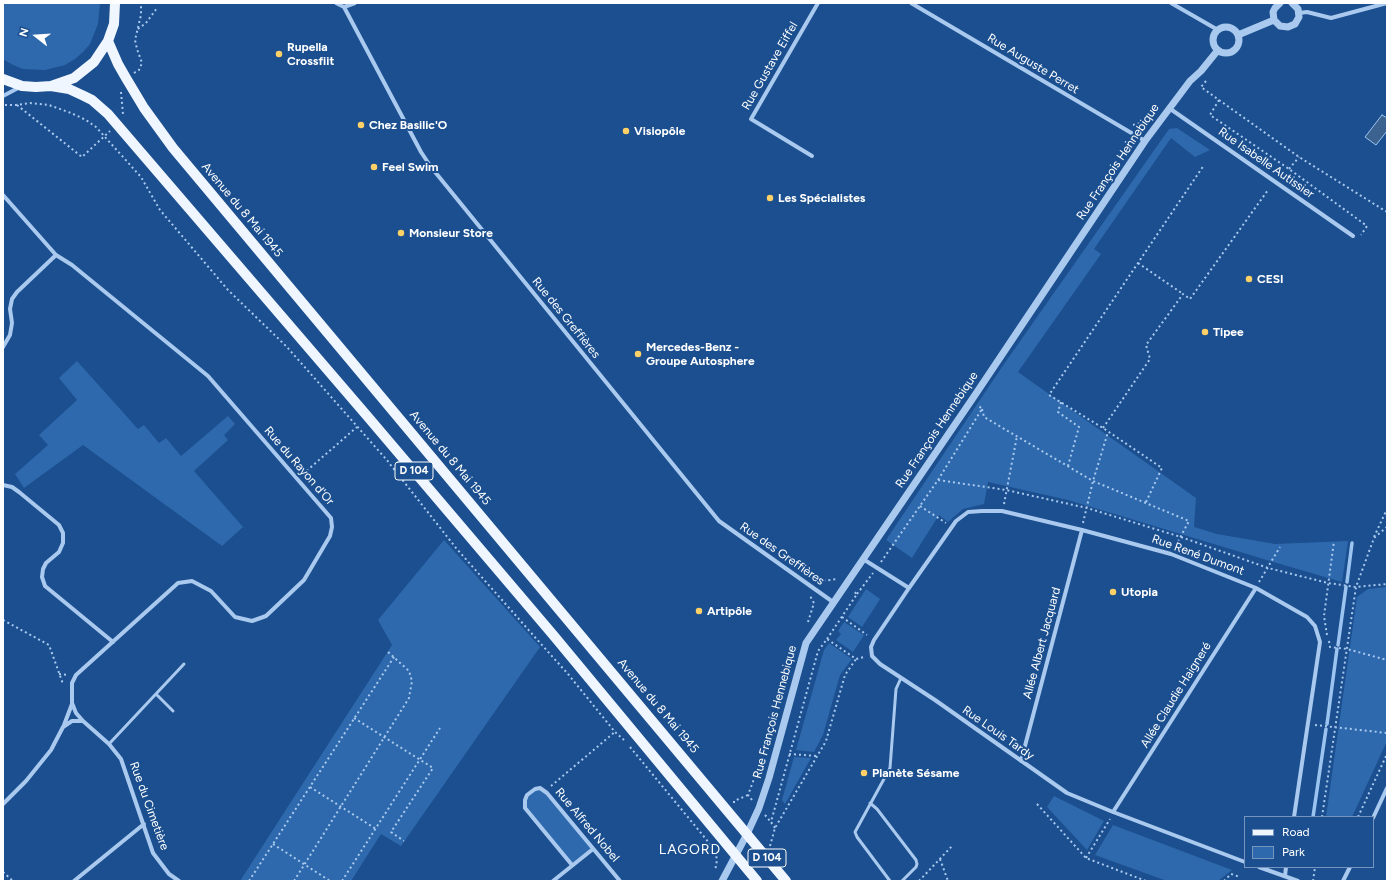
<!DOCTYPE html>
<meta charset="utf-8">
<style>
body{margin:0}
#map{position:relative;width:1390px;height:884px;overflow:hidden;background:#1b4f8f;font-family:Figtree,sans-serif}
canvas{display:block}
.frame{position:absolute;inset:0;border:4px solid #fff;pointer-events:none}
.legend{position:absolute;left:1244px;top:816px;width:130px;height:52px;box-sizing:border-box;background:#1b4f8f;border:1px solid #7695bc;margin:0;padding:5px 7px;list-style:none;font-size:12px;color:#fff}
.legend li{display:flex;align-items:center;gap:8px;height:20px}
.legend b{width:20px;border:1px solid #7695bc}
.north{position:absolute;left:16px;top:16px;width:40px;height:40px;-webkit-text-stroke:3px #1b4f8f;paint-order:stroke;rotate:287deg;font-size:11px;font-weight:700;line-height:16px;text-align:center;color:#fff}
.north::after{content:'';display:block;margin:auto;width:14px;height:18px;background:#fff;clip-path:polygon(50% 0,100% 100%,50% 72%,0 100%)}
</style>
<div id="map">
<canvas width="1390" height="884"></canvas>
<div class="frame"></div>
<ul class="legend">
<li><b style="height:5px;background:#f0f6ff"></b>Road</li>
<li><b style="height:11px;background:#2e69ad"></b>Park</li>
</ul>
<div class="north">N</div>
</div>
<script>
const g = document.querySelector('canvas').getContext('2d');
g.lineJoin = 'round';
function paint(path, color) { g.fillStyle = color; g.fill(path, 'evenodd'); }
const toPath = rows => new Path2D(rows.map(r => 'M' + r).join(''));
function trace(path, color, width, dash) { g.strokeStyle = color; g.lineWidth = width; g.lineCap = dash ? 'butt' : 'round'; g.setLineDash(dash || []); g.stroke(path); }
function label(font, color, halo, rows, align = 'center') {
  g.font = font + ' Figtree,sans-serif'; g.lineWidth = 4; g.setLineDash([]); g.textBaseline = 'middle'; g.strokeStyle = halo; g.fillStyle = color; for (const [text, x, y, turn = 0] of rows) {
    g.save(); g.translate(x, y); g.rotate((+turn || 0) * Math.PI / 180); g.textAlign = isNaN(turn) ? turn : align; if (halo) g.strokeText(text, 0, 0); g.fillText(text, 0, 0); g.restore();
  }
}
paint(toPath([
 [3,3,100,3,98,24,90,44,83,52,75,59,65,65,45,70,23,69,13,65,3,59],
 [1177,128,1210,150,1195,157,1171,138,1094,249,1101,254,1018,372,1196,498,1194,527,1217,534,1275,544,1348,541,1342,582,1270,561,1068,500,988,482,984,504,963,509,948,522,939,515,912,558,886,540,1004,364,1169,129],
 [77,361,138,429,144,425,159,443,166,438,181,456,228,416,235,424,224,435,228,440,194,471,243,527,222,546,83,445,24,488,15,474,48,445,39,435,77,400,59,378],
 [444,540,540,647,401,846,381,834,351,881,240,881,392,645,378,620],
 [1387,587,1387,741,1352,817,1326,817,1357,597,1368,589],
 [866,589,880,599,862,627,848,617],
 [844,622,864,635,853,652,836,640,841,634,838,631],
 [829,643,852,659,840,675,823,735,814,752,796,750,824,650],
 [794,757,811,758,785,804,782,800],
 [540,788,593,849,572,865,525,808,527,795],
 [1054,796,1104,821,1087,850,1047,807],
 [1113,825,1232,870,1218,881,1167,881,1095,855]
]), '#2e69ad');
const water = toPath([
 [1382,115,1387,118,1387,131,1376,145,1365,137,1382,115]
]);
paint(water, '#3c6290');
trace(water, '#9cc4f0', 1);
trace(toPath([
 [1347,582,1352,543],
 [1338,645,1346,587],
 [1327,724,1337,649],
 [1313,817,1326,729]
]), '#9cc4f0', 3.5);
trace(toPath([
 [138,29,146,23,157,8],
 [134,73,139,70,142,63,137,49,135,40,141,15,141,3],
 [1206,81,1201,87,1219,100,1299,157,1387,212],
 [121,92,123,114],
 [1219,100,1210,115,1289,169,1367,226,1361,235],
 [5,105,16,105,30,103,49,105,71,113,86,120,96,127,141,177,160,210,228,290,286,346,386,459,456,548,541,644,568,674,615,732,624,740],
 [17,105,82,157,110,131],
 [1133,125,1148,121],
 [1125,153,1126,140],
 [1289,169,1299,157],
 [1138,263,1183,294],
 [1061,402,1058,412,1079,427,1068,466],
 [982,409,984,417,1093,481,1189,521,1175,547],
 [1103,428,1150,359,1146,345,1183,294,1190,299,1268,190],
 [303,474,357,427],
 [938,480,982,409,979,406],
 [1146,502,1162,468,1103,428,1049,395,1204,165],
 [1004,504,1017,436],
 [920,506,946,523],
 [1083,523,1093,481,1108,432],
 [1374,537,1387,509],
 [881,562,938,480,1006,490,1087,508,1181,537,1268,568,1328,583,1356,587,1387,584],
 [1259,582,1280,547],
 [819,583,822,581,838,579],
 [857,594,873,573],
 [842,617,867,635],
 [3,620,49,645,63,684],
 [808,622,814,603,810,596],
 [1327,635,1324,616,1334,541],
 [827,639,857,594,853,591],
 [1329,641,1330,647,1347,649,1387,660],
 [59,674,68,675],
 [775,714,791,656],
 [354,718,433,768,391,832,404,841],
 [1315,725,1387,733],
 [630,747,715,850,717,860,715,871],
 [789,754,817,756],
 [551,786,616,731],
 [310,787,376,829],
 [752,800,748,795,769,739],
 [734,803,734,801,748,795],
 [1037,804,1086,858,1146,881],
 [765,815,771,822],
 [1322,817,1356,587,1374,538,1387,527],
 [1358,817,1387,754],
 [775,828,771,822,818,651,827,639,856,659,864,657],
 [273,844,330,881],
 [770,846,775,828,826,741,845,675,856,659],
 [1086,858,1110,819],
 [940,859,948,881],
 [3,872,13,881],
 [249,881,394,657],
 [294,881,409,698,412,681,409,671,388,652],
 [342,881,440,728],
 [919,881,953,845],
 [1224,881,1231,874,1240,877],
 [1313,881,1315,867]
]), '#a9c9ee', 2, [2, 3]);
trace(toPath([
 [156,694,173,711],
 [109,744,184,664],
 [870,803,877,809,916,860,917,864,916,867,902,881],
 [890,881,857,837,855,832,890,768,896,689,901,678]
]), '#a9c9ee', 3);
trace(toPath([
 [336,3,344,7,421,152,431,167,719,521,833,602],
 [911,3,1145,141],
 [1171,3,1218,30],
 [344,7,355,3],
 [1299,13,1307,12,1331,18,1387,3],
 [3,96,20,87],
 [1169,108,1353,236],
 [812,156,751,119,818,3],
 [3,195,56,255,72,265,208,376,331,518,332,527,330,536,304,580,266,616,252,621,235,617,211,591,192,581,178,583,76,675,72,683,72,703,76,713,83,721],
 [3,347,10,335,12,323,10,309,12,299,17,292,56,255],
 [3,485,12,487,19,492,59,525,63,533,63,543,59,552,46,563,43,569,42,577,45,586,113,642],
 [863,559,909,588,874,640,871,647,872,656,880,664,935,700,1067,793,1113,812,1245,862],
 [909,588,956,521,968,512,982,511,1002,511,1082,530,1171,554,1256,588,1307,617,1315,626,1320,642,1294,817],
 [64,725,72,704],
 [1021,761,1082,530],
 [3,804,26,781,51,750,63,727,72,721,83,721,109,744,121,759,153,853,169,874,179,881],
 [1113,812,1256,588],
 [1373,818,1387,788],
 [572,865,525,808,525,800,527,795,535,789,540,788,547,793,620,881],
 [1259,867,1298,881],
 [1285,876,1286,867],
 [74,881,144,824],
 [553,881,593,849],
 [1343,881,1350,867]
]), '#a9c9ee', 4);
trace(toPath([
 [1280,3,1275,8,1273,12,1274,20,1280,26,1288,27,1295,24,1299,17,1298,9,1292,3],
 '1213 40a13 13 0 1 1 26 0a13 13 0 1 1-26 0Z',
 [1238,35,1274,20],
 [722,881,747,834,759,808,769,778,806,643,973,398,1145,141,1190,81,1201,71,1218,50]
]), '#a9c9ee', 7);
trace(toPath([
 [108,41,118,64,126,78,144,108,173,148,786,881],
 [3,79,22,86,36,87,51,86,74,78,94,62,108,41,114,24,115,3],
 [51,86,69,89,84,96,92,100,108,114,368,417,554,636,757,881]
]), '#f0f6ff', 10);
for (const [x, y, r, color] of [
 [279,54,4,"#ffd166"],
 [361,125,4,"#ffd166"],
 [626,131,4,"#ffd166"],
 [374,167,4,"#ffd166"],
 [770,198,4,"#ffd166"],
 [401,233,4,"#ffd166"],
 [1249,279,4,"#ffd166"],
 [1205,332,4,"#ffd166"],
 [638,354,4,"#ffd166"],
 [1113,592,4,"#ffd166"],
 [699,611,4,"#ffd166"],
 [864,773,4,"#ffd166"]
]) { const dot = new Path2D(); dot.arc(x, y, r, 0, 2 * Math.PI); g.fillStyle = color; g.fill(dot); trace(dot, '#1b4f8f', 1.5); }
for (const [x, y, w] of [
 [414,471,38],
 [767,858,38]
]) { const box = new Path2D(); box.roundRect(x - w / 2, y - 9, w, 18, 3); g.fillStyle = '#1b4f8f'; g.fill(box); trace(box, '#fff', 1); }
label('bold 11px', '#fff', null, [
 ["D 104",414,471],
 ["D 104",767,858]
]);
label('bold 12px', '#fff', '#1b4f8f', [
 ["Rupella",287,47],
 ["Crossfiit",287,61],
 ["Chez Basilic'O",369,125],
 ["Visiopôle",634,131],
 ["Feel Swim",382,167],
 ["Les Spécialistes",778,198],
 ["Monsieur Store",409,233],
 ["CESI",1257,279],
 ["Tipee",1213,332],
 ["Mercedes-Benz -",646,347],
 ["Groupe Autosphere",646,361],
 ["Utopia",1121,592],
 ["Artipôle",707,611],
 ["Planète Sésame",872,773]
], 'left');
label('12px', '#fff', '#1b4f8f', [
 ["Rue Auguste Perret",1033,64,31],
 ["Rue Gustave Eiffel",770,66,-60],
 ["Rue François Hennebique",1118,162,-56],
 ["Rue Isabelle Autissier",1266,163,35],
 ["Avenue du 8 Mai 1945",242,210,50],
 ["Rue des Greffières",566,318,51],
 ["Rue François Hennebique",937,430,-56],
 ["Avenue du 8 Mai 1945",450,458,50],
 ["Rue du Rayon d'Or",299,466,49],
 ["Rue des Greffières",782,554,35],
 ["Rue René Dumont",1198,555,20],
 ["Allée Albert Jacquard",1042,643,-75],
 ["Allée Claudie Haigneré",1176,695,-58],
 ["Avenue du 8 Mai 1945",658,706,50],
 ["Rue François Hennebique",775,712,-75],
 ["Rue Louis Tardy",998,733,35],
 ["Rue du Cimetière",149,806,70],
 ["Rue Alfred Nobel",587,825,50]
]);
g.letterSpacing = '1px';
label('14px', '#fff', '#1b4f8f', [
 ["LAGORD",690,850]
]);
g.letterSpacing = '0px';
</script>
